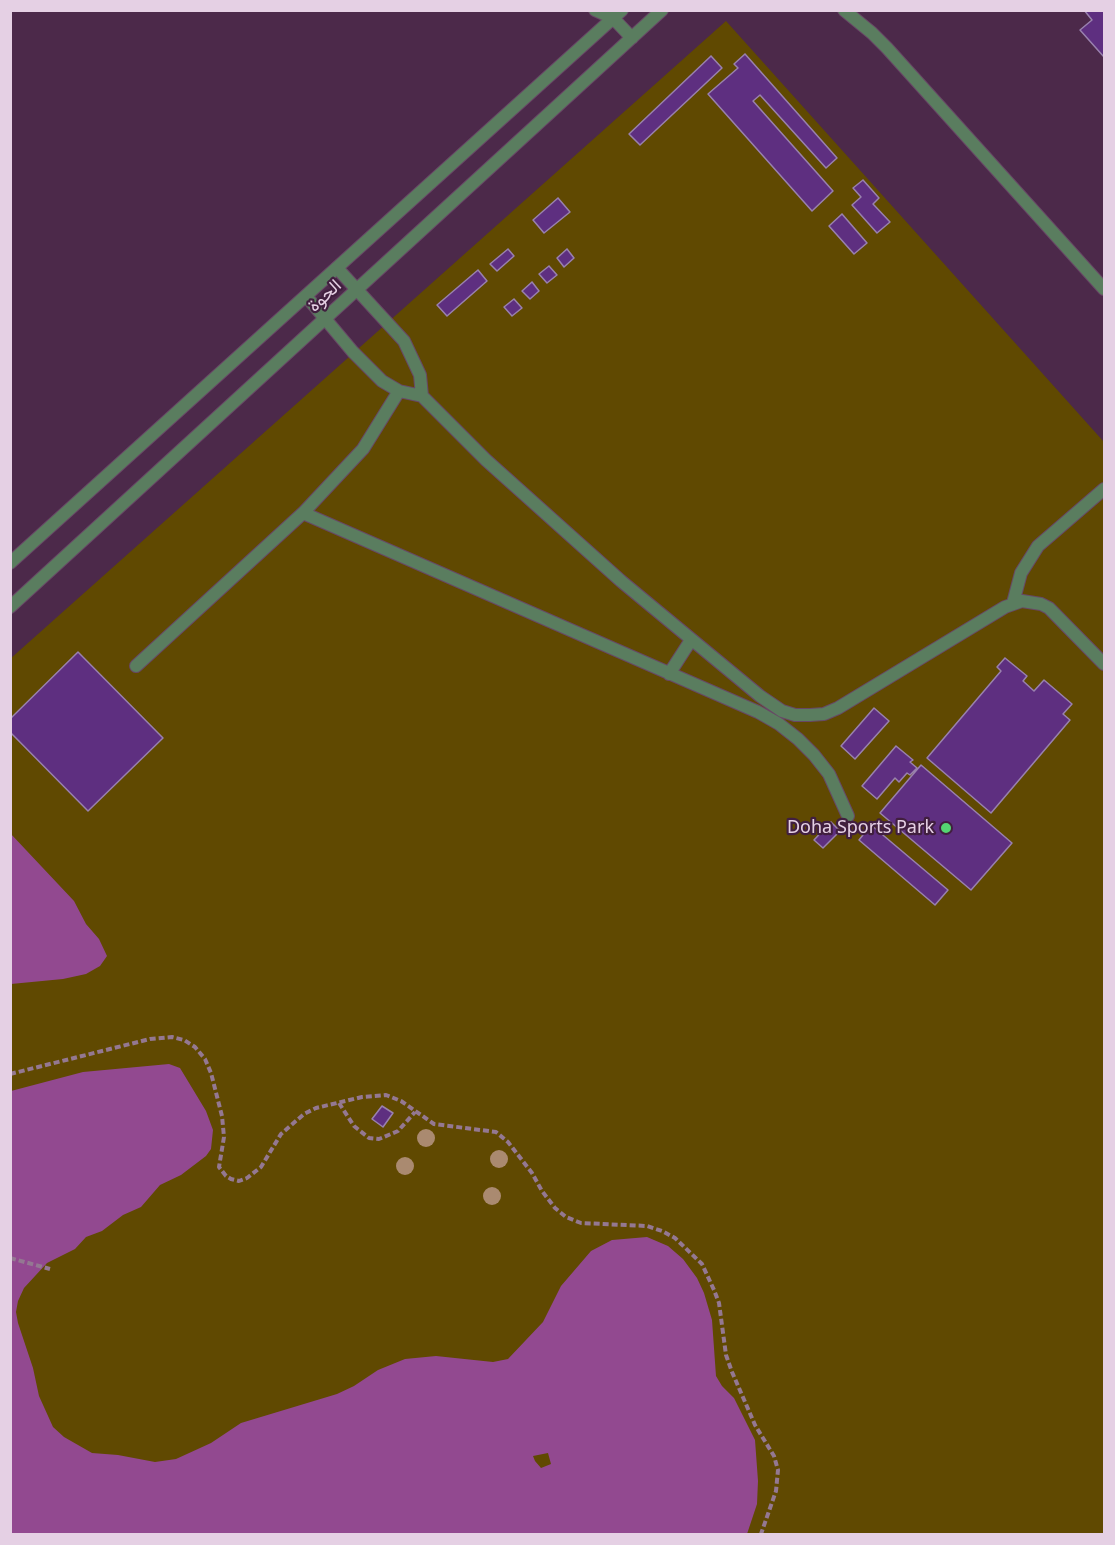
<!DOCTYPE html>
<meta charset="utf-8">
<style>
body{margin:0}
#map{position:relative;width:1115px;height:1545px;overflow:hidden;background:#4c294a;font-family:"Noto Sans",sans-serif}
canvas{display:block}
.frame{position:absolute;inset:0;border:12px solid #e5d0e4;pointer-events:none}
</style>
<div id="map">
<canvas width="1115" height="1545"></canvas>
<div class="frame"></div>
</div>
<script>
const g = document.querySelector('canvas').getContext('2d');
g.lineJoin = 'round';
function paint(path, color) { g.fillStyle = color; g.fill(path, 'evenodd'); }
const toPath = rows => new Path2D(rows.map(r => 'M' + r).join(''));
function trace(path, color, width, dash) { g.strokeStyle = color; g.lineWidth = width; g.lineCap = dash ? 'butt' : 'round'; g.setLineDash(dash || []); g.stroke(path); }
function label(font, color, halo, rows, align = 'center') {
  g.font = font + ' "Noto Sans",Vazirmatn,sans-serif'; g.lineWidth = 4.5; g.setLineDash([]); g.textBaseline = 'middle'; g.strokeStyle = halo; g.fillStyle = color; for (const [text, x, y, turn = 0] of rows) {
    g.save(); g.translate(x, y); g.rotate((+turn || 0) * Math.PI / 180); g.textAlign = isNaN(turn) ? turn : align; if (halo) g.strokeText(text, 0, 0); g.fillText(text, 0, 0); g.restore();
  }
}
paint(toPath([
 [726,21,1104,442,1104,1534,11,1534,10,659]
]), '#604901');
paint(toPath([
 [10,833,74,901,86,924,99,939,107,956,100,966,86,974,63,979,11,984],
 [169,1064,180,1068,206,1111,213,1130,211,1149,206,1156,181,1175,160,1185,141,1207,123,1215,102,1231,86,1237,75,1249,47,1263,24,1288,18,1301,16,1312,18,1323,33,1368,39,1396,53,1427,64,1437,92,1453,118,1455,155,1462,176,1459,211,1443,241,1423,337,1394,354,1386,378,1370,405,1359,436,1356,493,1362,508,1359,543,1322,561,1286,591,1251,612,1240,647,1237,668,1246,683,1259,697,1278,704,1293,712,1320,716,1376,722,1386,734,1398,755,1440,758,1481,757,1504,747,1534,11,1534,11,1091,83,1072],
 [548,1453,551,1464,541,1468,535,1461,533,1456]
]), '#924990');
const building = toPath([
 [1084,10,1104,10,1104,57,1080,30,1092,20,1084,10],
 [745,54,837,158,826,168,760,95,753,101,833,191,812,211,708,94,738,68,734,64,745,54],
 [711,56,722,68,640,145,629,134,711,56],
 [863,180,879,198,873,204,890,222,877,233,852,205,861,197,853,188,863,180],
 [558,198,570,212,544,233,533,220,558,198],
 [842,214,867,243,854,254,829,226,842,214],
 [508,249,514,256,497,271,490,264,508,249],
 [567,249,574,258,564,267,557,258,567,249],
 [549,266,557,275,547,283,539,274,549,266],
 [478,270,487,281,447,316,437,305,478,270],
 [532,282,539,291,530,299,522,291,532,282],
 [514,299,522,308,512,316,504,307,514,299],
 [78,652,163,738,88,811,10,732,10,719,78,652],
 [1005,658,1027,676,1023,681,1034,691,1044,680,1072,704,1063,714,1070,720,991,813,927,758,1001,671,997,667,1005,658],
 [874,708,889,721,855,759,841,746,874,708],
 [896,746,913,760,910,762,917,768,910,775,907,773,899,782,895,778,877,799,862,786,896,746],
 [921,765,1012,843,971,890,880,813,921,765],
 [831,822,840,831,823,848,814,840,831,822],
 [871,825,948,890,935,905,859,840,871,825],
 [382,1106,393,1113,383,1127,372,1119,382,1106]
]);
paint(building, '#5e2f80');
trace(building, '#9981ae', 1.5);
const lane = toPath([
 [844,10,872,33,887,48,1104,289],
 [337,268,404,341,420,375,422,396],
 [306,296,353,352,382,381,399,391,422,396,486,460,621,581,760,696,782,711,795,715,810,715,824,714,838,708,1005,607,1022,601,1041,604,1049,608,1104,664],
 [303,513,758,712,779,724,798,739,814,755,829,774,848,816],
 [1013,603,1021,573,1038,546,1104,489],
 [136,666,303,513,363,449,399,391],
 [669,674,691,640]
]);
const street = toPath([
 [595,10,613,18,632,38],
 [10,563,622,10],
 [10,607,662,10]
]);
trace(lane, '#684766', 14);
trace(street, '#684766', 14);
trace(toPath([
 [10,1074,150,1039,172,1037,184,1040,195,1047,205,1059,211,1073,222,1116,224,1137,219,1167,226,1176,231,1179,239,1181,247,1178,261,1167,281,1134,304,1114,316,1108,362,1097,386,1095,401,1101,434,1124,496,1132,508,1142,532,1173,542,1191,555,1208,566,1217,581,1223,647,1226,662,1231,675,1238,702,1264,714,1290,719,1303,726,1355,732,1372,755,1425,774,1456,778,1470,776,1491,761,1534],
 [339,1103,354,1126,369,1138,379,1139,398,1131,415,1112],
 [10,1258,50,1269]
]), '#947892', 4, [6, 3]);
trace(lane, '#5a7d5f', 12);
trace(street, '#5a7d5f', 12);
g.fillStyle = '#aa8a70';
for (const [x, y] of [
 [426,1138],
 [499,1159],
 [405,1166],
 [492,1196]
]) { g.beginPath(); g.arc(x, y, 9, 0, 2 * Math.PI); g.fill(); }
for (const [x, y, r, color] of [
 [946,828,6,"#54d672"]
]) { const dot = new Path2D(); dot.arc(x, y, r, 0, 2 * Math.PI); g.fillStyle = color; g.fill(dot); trace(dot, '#411f3f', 2); }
label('18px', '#e5d0e4', '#411f3f', [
 ["الحوة",325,296,-43]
]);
label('18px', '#e5d0e4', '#411f3f', [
 ["Doha Sports Park",934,828]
], 'right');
</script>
